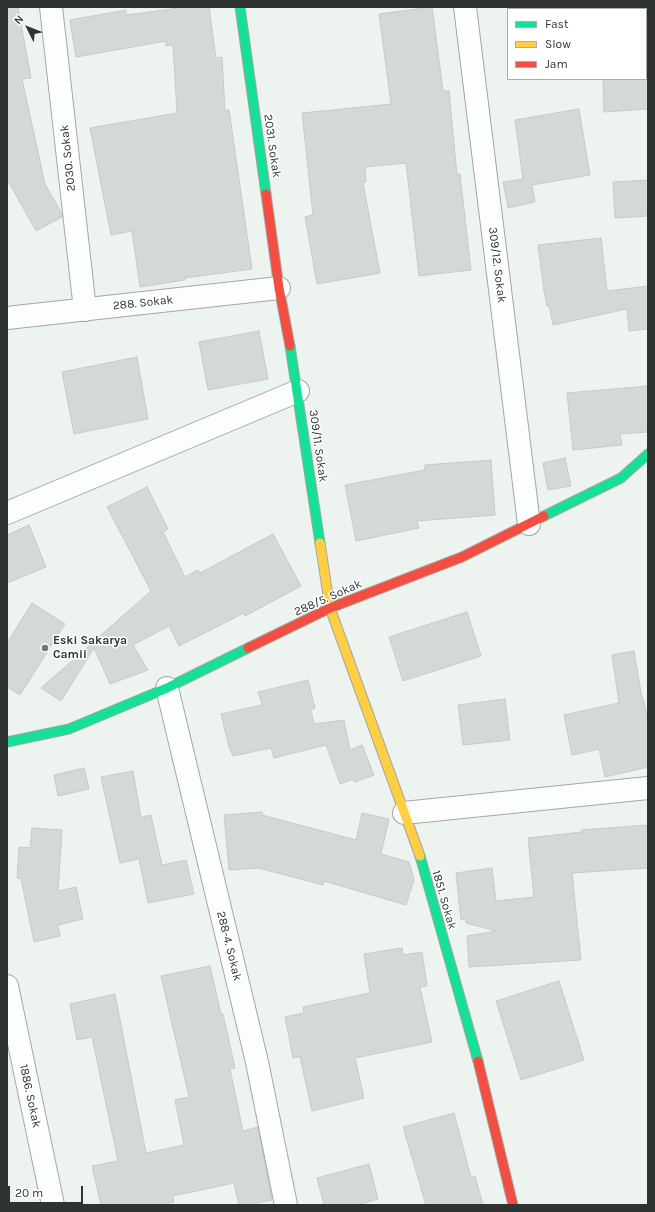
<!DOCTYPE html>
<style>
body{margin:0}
#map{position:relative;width:655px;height:1212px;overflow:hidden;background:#edf3ef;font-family:Karla,sans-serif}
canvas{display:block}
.frame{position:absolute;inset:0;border:8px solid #2f3431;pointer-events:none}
.legend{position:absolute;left:507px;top:8px;width:140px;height:72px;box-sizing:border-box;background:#fff;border:1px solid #acaead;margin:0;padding:5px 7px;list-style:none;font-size:12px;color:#2f3431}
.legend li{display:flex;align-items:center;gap:8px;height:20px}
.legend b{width:20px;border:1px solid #acaead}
.north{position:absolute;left:8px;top:8px;width:40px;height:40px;-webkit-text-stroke:3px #fff;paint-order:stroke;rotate:312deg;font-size:11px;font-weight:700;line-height:16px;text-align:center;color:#2f3431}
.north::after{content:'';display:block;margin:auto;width:14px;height:18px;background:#2f3431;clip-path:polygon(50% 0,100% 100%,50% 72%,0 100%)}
.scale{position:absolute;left:8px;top:1186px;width:75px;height:18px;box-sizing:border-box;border:2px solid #2f3431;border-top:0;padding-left:5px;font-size:12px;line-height:14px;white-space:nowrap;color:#2f3431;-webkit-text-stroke:3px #fff;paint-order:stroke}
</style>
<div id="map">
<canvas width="655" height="1212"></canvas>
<div class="frame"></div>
<ul class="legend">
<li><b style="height:5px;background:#16e098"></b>Fast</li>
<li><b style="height:5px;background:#ffcf43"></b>Slow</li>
<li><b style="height:5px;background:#f24e42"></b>Jam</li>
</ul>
<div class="north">N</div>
<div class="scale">20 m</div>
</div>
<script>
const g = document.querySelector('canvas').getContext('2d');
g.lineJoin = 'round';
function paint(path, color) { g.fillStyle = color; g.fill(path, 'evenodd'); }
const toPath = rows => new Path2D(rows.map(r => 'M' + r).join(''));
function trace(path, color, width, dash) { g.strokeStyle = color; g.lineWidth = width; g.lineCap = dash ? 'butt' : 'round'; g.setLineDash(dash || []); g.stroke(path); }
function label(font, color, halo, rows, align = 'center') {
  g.font = font + ' Karla,sans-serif'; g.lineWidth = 3; g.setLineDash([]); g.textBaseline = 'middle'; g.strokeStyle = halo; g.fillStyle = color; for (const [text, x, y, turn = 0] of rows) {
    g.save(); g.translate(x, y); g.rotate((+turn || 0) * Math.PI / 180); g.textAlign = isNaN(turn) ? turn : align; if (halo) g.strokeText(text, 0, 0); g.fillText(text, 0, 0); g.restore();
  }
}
const building = toPath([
 [7,7,18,7,31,78,22,79,45,184,62,214,62,217,36,231,7,179,7,7],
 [187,7,209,7,216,58,222,57,225,110,229,110,252,269,185,278,185,280,140,287,132,231,111,235,90,128,177,113,173,45,166,46,166,41,76,57,70,20,126,10,126,15,187,7],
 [432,7,443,91,449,91,457,175,460,174,471,270,419,276,406,163,365,167,366,182,363,183,380,273,317,284,305,217,313,215,302,113,391,104,379,14,432,7],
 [603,79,648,79,648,109,604,112,603,79],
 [579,109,590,175,532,185,535,202,508,208,503,182,523,179,515,120,579,109],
 [648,180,648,216,615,218,613,182,648,180],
 [601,238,607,291,648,286,648,329,629,331,627,309,553,325,549,306,547,306,544,291,538,245,601,238],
 [259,331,268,379,208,390,199,342,259,331],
 [137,357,148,419,74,434,62,372,137,357],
 [648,386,648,432,620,434,622,445,573,450,567,393,648,386],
 [565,458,571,486,548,490,543,463,565,458],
 [491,460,495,515,417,521,419,528,356,541,345,485,425,470,425,465,491,460],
 [147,487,168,529,163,532,185,577,198,570,200,573,273,534,301,586,245,616,244,613,179,646,169,626,133,645,148,670,110,684,92,643,151,591,107,507,147,487],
 [29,525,46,567,7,583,7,535,29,525],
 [32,603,65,624,20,695,7,687,7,643,32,603],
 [467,612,481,656,403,681,389,637,467,612],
 [90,645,94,648,61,701,41,688,90,645],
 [634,651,642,698,643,698,648,720,648,767,605,777,599,749,572,755,564,715,619,703,612,655,634,651],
 [308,680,315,708,311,710,314,724,344,720,350,750,362,745,374,775,355,782,353,779,340,784,326,745,274,758,271,748,233,756,229,747,221,714,262,705,258,692,308,680],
 [505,699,510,740,463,745,458,705,505,699],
 [84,768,89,789,58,796,54,775,84,768],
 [133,771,141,817,151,815,162,865,186,860,194,894,148,903,139,859,120,863,101,777,133,771],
 [262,812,262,815,356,840,362,813,389,819,381,854,409,862,414,880,406,905,324,881,323,885,259,868,229,870,224,815,262,812],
 [648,825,648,868,572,873,581,960,469,967,467,936,496,931,466,923,466,919,461,920,456,873,492,868,496,901,534,897,528,838,582,832,581,830,648,825],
 [32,828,62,830,58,891,76,887,83,919,58,925,60,936,34,942,21,879,17,878,19,847,30,848,32,828],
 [402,948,403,955,422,952,427,986,420,987,432,1042,355,1058,364,1098,312,1111,300,1057,293,1058,285,1017,304,1013,303,1007,370,993,364,954,402,948],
 [210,966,221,1014,223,1014,235,1068,230,1069,243,1131,258,1127,272,1200,248,1205,239,1205,234,1183,173,1196,174,1202,161,1205,101,1205,92,1166,118,1161,92,1037,77,1040,70,1004,115,994,146,1153,184,1145,175,1100,189,1097,161,976,210,966],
 [559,981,584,1060,521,1080,496,1001,559,981],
 [454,1113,471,1177,475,1176,483,1205,426,1205,403,1127,454,1113],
 [369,1164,378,1199,357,1205,324,1205,317,1178,369,1164]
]);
paint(building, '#d4d9d5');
trace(building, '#c6cbc8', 1);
const street = toPath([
 [51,7,85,310],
 [465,7,529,524],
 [7,318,279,288],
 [7,513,298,391],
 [167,688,257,1062,286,1205],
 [404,813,648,788],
 [7,986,53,1205]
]);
const fast = toPath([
 [240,7,266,194],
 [290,346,320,543],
 [544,516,621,478,648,454],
 [7,742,69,729,167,688,248,648],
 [420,856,478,1061]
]);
const slow = toPath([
 [320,543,330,608,420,856]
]);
const jam = toPath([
 [266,194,279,288,290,346],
 [248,648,330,608,462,557,544,516],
 [478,1061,513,1205]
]);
trace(street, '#a3a8a5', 24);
trace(fast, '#a3a8a5', 11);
trace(slow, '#a3a8a5', 11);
trace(jam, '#a3a8a5', 11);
trace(street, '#fcfdfd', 22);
trace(fast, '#16e098', 9);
trace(slow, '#ffcf43', 9);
trace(jam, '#f24e42', 9);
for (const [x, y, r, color] of [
 [45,648,4,"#727774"]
]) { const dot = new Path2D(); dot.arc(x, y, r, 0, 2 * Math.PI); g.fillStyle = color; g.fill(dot); trace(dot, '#fff', 1.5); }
label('12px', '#2f3431', '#fff', [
 ["2031. Sokak",272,146,82],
 ["2030. Sokak",68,158,-96],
 ["309/12. Sokak",497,265,83],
 ["288. Sokak",143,303,-6],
 ["309/11. Sokak",318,446,82],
 ["288/5. Sokak",328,598,-24],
 ["1851. Sokak",444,900,74],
 ["288-4. Sokak",229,946,76],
 ["1886. Sokak",30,1096,78]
]);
label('bold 12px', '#2f3431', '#fff', [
 ["Eski Sakarya",53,641],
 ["Camii",53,655]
], 'left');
</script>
